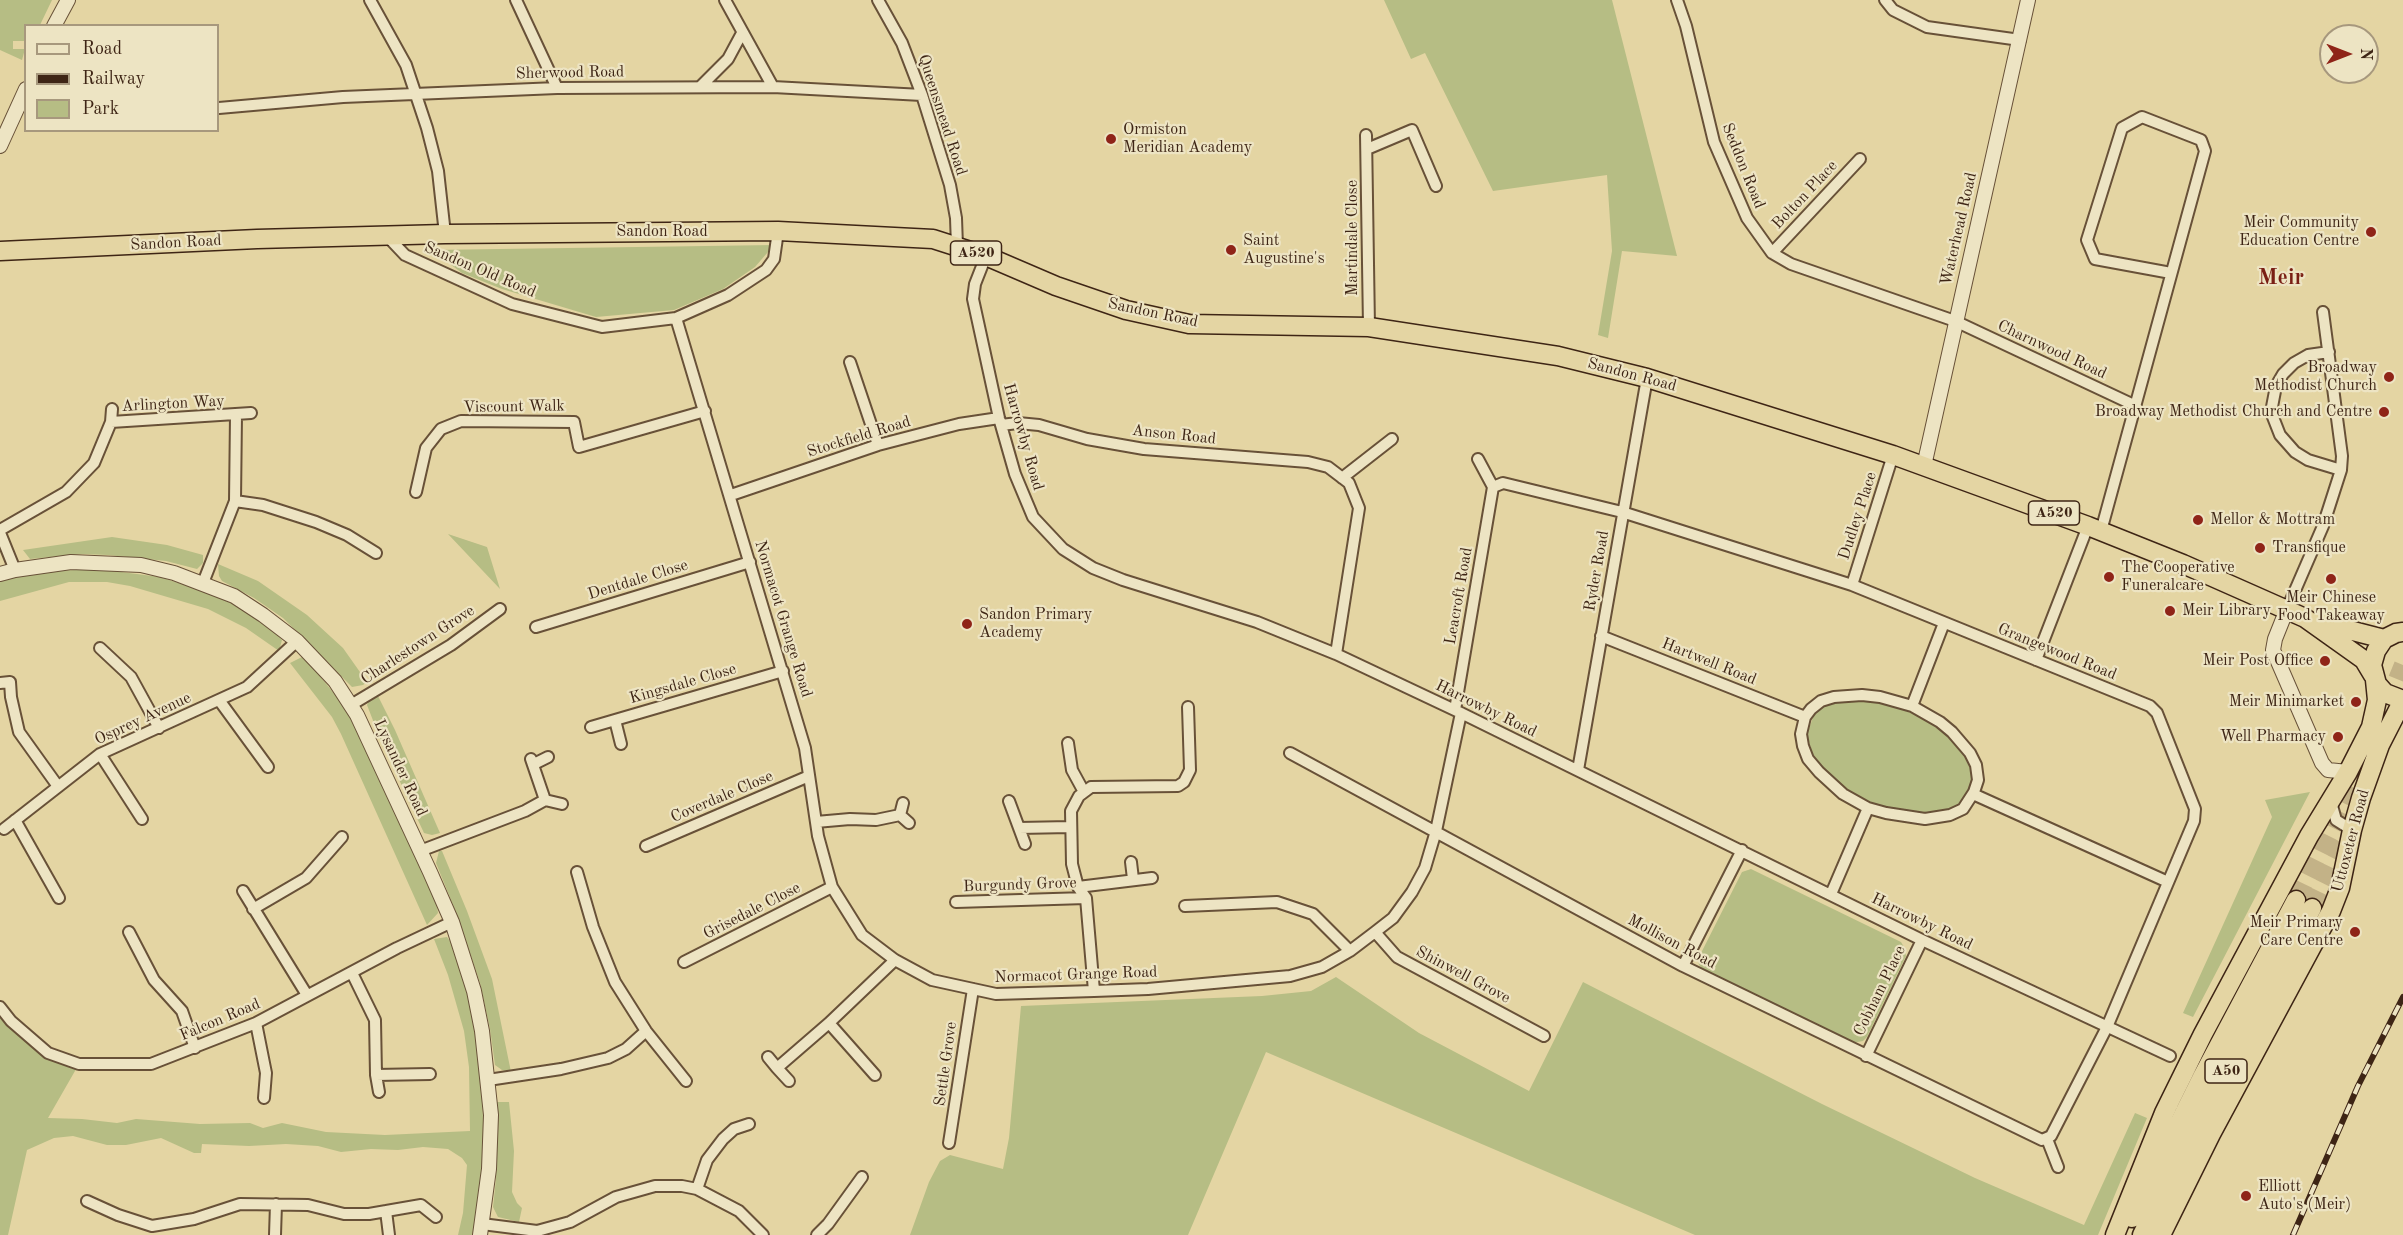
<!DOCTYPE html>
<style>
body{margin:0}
#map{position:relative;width:2403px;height:1235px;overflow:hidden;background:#e4d5a3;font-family:"Old Standard TT",serif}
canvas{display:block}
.legend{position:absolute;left:24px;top:24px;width:195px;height:108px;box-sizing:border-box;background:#ede4c3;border:2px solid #a7987d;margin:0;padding:8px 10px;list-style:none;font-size:18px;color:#3e2515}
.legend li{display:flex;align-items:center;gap:12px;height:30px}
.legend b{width:30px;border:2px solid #a7987d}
.north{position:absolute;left:2319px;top:24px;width:60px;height:60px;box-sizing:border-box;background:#ede4c3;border:2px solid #a7987d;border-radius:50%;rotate:90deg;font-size:16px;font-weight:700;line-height:24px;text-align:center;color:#3e2515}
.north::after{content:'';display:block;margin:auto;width:21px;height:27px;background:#8f2418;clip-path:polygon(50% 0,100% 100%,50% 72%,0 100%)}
</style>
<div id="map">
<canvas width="2403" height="1235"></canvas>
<ul class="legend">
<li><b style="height:8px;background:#ede4c3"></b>Road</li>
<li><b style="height:8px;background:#3e2515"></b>Railway</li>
<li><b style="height:16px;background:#b6bd84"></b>Park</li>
</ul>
<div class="north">N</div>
</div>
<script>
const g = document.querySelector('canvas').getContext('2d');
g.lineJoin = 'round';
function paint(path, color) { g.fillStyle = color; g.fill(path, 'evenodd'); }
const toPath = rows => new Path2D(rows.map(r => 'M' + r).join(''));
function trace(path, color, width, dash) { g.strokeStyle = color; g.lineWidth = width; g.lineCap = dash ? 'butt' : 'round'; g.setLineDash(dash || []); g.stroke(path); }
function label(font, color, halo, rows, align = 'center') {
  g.font = font + ' "Old Standard TT",serif'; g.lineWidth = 4.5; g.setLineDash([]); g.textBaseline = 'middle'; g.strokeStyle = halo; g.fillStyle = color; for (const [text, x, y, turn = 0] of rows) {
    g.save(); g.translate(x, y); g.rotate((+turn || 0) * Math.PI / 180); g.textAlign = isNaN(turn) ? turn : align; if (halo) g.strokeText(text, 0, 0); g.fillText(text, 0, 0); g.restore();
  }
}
paint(toPath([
 [0,0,52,0,40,25,26,26,25,41,13,41,13,49,25,49,22,60,0,50],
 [1384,0,1612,0,1677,256,1622,251,1608,338,1598,335,1612,251,1607,175,1493,191,1425,53,1411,59],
 [774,245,755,267,723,289,674,310,596,317,502,289,462,273,431,250],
 [448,534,487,547,500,589],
 [112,537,167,545,203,555,203,563,197,569,166,561,108,555,82,554,30,559,23,550],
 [218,564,258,581,307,615,343,648,367,682,363,685,352,687,283,618,254,598,222,581,219,576],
 [98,569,160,577,215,595,246,611,275,632,282,640,279,651,246,628,208,609,130,586,107,582,69,582,0,601,0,582,11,578,51,571],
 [302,657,311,665,341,702,354,721,377,769,437,905,438,913,427,925,341,734,332,717,290,663],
 [378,696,395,730,440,833,432,835,424,833,381,741,367,705,369,701],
 [1862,700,1880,702,1910,711,1936,726,1948,736,1965,756,1971,767,1972,780,1970,790,1960,804,1948,810,1925,813,1887,808,1870,803,1847,790,1823,768,1813,756,1807,734,1815,712,1824,706,1835,702],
 [2310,792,2193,1017,2183,1013,2272,817,2265,800],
 [439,851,442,851,467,911,492,979,511,1072,502,1070,495,1065,490,1029,480,983,457,915,436,863],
 [1751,869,1901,942,1904,947,1906,956,1867,1037,1863,1041,1852,1043,1703,969,1699,965,1698,959,1742,872],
 [447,937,453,945,464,975,477,1034,482,1072,484,1166,473,1235,458,1235,463,1213,467,1165,462,1158,448,1149,423,1147,398,1150,371,1149,341,1152,318,1146,286,1144,249,1146,202,1144,201,1153,194,1153,161,1138,126,1145,107,1145,73,1136,54,1138,27,1150,8,1235,0,1235,0,1007,28,1036,79,1064,48,1118,82,1119,117,1123,136,1119,200,1124,250,1123,263,1128,282,1123,326,1132,385,1135,470,1131,469,1067,464,1031,448,975,434,939],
 [1336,977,1419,1033,1529,1091,1583,982,1822,1104,1975,1178,2084,1225,2135,1113,2147,1118,2098,1235,1695,1235,1266,1052,1188,1235,910,1235,929,1182,940,1161,950,1155,1003,1169,1009,1138,1021,1006,1262,996,1311,991],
 [497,1102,509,1102,514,1151,512,1192,517,1203,522,1208,519,1222,498,1217,493,1207,496,1179]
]), '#b6bd84');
trace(toPath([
 [2296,900,2357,777,2403,665],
 [2312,908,2347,837]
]), '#c3b287', 18, [18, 9]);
const minor = toPath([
 [370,0,406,65,427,128,438,171,445,234],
 [516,0,557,88],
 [725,0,773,87],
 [878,0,902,43,922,95,950,185,956,218,957,246],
 [1677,0,1686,26,1714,142,1747,218,1772,253,1791,264,1955,321,2136,406],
 [1885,0,1893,10,1927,27,2020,40],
 [700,87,728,59,742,33],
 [219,108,343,97,557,88,773,87,922,95],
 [1366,135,1369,327],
 [1367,149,1412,130,1436,186],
 [387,236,405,255,512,304,602,327,676,318,728,295,766,270,774,259,778,231],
 [1772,253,1860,159],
 [986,256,975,284,973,299,999,418,1015,474,1033,517,1063,549,1093,568,1123,580,1257,622,1336,654,1461,713,1922,940,2170,1056],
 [676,318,805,748,818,836,832,887,862,935,895,960,932,980,996,994,1094,991,1148,989,1290,976,1322,967,1350,951,1375,932,1393,918,1412,892,1425,868,1436,831,1461,713],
 [2329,352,2308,355,2294,363,2283,374,2276,386,2271,412,2280,435,2295,452,2308,460,2341,470],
 [850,362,878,445],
 [111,422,251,413],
 [1001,425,1018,423,1039,425,1087,439,1144,449,1308,462,1328,467,1349,483,1359,508,1336,654],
 [1478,459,1493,487],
 [1342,478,1392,439],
 [416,492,426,448,441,429,461,421,574,422,579,447,705,411],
 [731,495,878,445,959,424,999,418],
 [235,501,263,505,316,522,347,535,376,553],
 [0,530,66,492,94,463,111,422,112,409],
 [2101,531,2205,151,2201,140,2142,117,2122,128,2087,240,2095,259,2171,273],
 [0,533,15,570],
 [203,583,235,501,236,415],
 [1852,585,1893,455],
 [2287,609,2323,526,2341,470,2342,456,2323,312],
 [536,627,750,562],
 [1601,636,1805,717],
 [100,648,131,677,159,728],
 [2036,660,2088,526],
 [0,683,10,682,11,697,19,732,57,785],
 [1862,695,1880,697,1912,706,1940,722,1952,732,1970,753,1976,765,1978,780,1974,792,1963,809,1950,815,1925,819,1886,813,1868,808,1843,794,1819,772,1808,759,1803,746,1801,734,1805,717,1811,709,1821,701,1834,697,1862,695],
 [219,700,268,767],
 [351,705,451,645,500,609],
 [1912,706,1944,623],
 [615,720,621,744],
 [591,727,783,671],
 [1068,743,1072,770,1084,792],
 [1290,753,1683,966,2042,1140,2051,1136,2107,1027,2194,821,2195,809,2157,713,2150,706,1852,585,1622,512,1503,483,1493,487,1455,710],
 [100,754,142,819],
 [534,764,548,757],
 [1578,770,1647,378],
 [1973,794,2168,882],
 [545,800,562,804],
 [1009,801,1025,844],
 [2331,802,2336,820,2352,830],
 [903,803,900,815,909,823],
 [15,820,59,898],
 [816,822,850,819,876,820,900,815],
 [1019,828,1070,827],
 [4,829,100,754,247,687,297,641],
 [646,846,809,776],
 [420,851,525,811,545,800,531,759],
 [1131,862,1133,879],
 [577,872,593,927,615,982,646,1031,686,1081],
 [1078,887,1152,878],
 [243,891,307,995],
 [1831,894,1868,808],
 [956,902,1086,898],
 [1185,906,1277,902,1313,914,1350,951],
 [253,909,306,878,342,837],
 [129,932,154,980,182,1011,195,1048],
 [1375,932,1397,957,1544,1036],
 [684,962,832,887],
 [1683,966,1742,850],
 [352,973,375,1020,376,1075,430,1074],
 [1094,991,1086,898,1078,887,1072,864,1071,811,1079,796,1091,787,1178,786,1184,782,1190,770,1188,707],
 [0,1007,11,1021,48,1053,79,1064,151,1064,256,1023,397,948,452,922],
 [256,1023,266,1073,264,1098],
 [829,1023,875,1075],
 [1866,1056,1922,940],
 [768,1057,777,1068],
 [376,1075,379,1092],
 [488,1080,561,1069,608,1058,626,1049,646,1031],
 [789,1081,777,1068,829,1023,895,960],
 [2047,1139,2058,1167],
 [949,1143,973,989],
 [697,1189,707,1160,723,1139,734,1129,749,1124],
 [87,1201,118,1215,152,1226,194,1219,240,1204,308,1205,344,1214,369,1214,421,1205,436,1217],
 [386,1211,389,1235],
 [482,1224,537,1231,570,1222,616,1197,655,1186,682,1186,697,1189,739,1211,763,1235],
 [275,1235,276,1204],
 [817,1235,828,1224,862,1177]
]);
const tertiary = toPath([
 [54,26,68,0],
 [0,146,26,89],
 [1924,466,2028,0],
 [0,574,15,570,71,562,141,565,174,573,234,596,263,615,297,641,335,681,357,715,430,872,452,922,474,991,482,1031,491,1115,489,1169,480,1235],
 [2287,609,2275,639,2273,650,2322,763,2328,770,2348,772]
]);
const trunk = toPath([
 [0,251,257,239,445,234,778,231,933,239,986,256,1056,286,1126,310,1189,324,1369,327,1558,356,1647,378,1893,455,2088,526,2183,564,2305,618,2364,660,2373,675],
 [2318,622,2384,639],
 [2403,632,2396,633,2384,639,2376,651,2372,665,2377,684,2385,693,2403,700],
 [2132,1218,2202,1077,2296,900],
 [2115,1235,2164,1113,2203,1034,2309,836,2348,772,2371,727,2377,700,2375,680],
 [2142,1235,2189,1140,2312,908],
 [2161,1235,2211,1134,2331,911,2340,888,2352,830,2361,798,2380,745,2403,700]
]);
trace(minor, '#685138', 14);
trace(tertiary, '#685138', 16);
trace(trunk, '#3e2515', 21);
trace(minor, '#ede4c3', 10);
trace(tertiary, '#ede4c3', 14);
trace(trunk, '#e4d5a3', 18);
const rail = toPath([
 [2293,1235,2358,1086,2403,997]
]);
trace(rail, '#3e2515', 6);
trace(rail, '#ede4c3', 4, [11]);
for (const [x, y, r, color] of [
 [1111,139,6,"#8f2418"],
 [2371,232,6,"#8f2418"],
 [1231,250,6,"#8f2418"],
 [2389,377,6,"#8f2418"],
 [2384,412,6,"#8f2418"],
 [2198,520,6,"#8f2418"],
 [2260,548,6,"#8f2418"],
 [2109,577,6,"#8f2418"],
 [2331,579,6,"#8f2418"],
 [2170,611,6,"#8f2418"],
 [967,624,6,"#8f2418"],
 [2325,661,6,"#8f2418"],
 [2356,702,6,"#8f2418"],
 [2338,737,6,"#8f2418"],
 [2355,932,6,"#8f2418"],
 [2246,1196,6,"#8f2418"]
]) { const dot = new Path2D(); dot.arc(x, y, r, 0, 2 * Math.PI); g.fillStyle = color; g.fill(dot); trace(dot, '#ede4c3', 2); }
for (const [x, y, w] of [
 [976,253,51],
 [2054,513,51],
 [2226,1071,42]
]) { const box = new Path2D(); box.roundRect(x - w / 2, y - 12, w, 24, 4.5); g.fillStyle = '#ede4c3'; g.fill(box); trace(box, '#3e2515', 1.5); }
label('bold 15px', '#3e2515', null, [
 ["A520",976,253],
 ["A520",2054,513],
 ["A50",2226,1071]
]);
label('16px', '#3e2515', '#ede4c3', [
 ["Sherwood Road",570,73,-1],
 ["Queensmead Road",942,115,72],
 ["Seddon Road",1743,166,68],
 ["Bolton Place",1805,195,-47],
 ["Waterhead Road",1959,229,-77],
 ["Sandon Road",662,232],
 ["Martindale Close",1353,238,-90],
 ["Sandon Road",176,243,-3],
 ["Sandon Old Road",480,270,23],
 ["Sandon Road",1153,313,12],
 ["Charnwood Road",2052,350,25],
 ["Sandon Road",1632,375,15],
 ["Arlington Way",173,404,-3],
 ["Viscount Walk",514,407,-1],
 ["Anson Road",1174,435,6],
 ["Stockfield Road",859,437,-17],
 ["Harrowby Road",1023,437,74],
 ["Dudley Place",1858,516,-72],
 ["Ryder Road",1597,571,-80],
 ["Dentdale Close",638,580,-17],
 ["Leacroft Road",1459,596,-80],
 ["Normacot Grange Road",783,619,73],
 ["Charlestown Grove",418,645,-33],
 ["Grangewood Road",2057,652,22],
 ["Hartwell Road",1709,662,22],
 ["Kingsdale Close",683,684,-16],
 ["Harrowby Road",1486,709,26],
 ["Osprey Avenue",143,719,-25],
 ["Lysander Road",400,768,65],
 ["Coverdale Close",722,797,-23],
 ["Uttoxeter Road",2351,841,-75],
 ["Burgundy Grove",1020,885,-2],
 ["Grisedale Close",752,911,-27],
 ["Harrowby Road",1922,922,26],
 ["Mollison Road",1672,942,28],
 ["Normacot Grange Road",1076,975,-2],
 ["Shinwell Grove",1463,975,28],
 ["Cobham Place",1880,991,-64],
 ["Falcon Road",220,1020,-23],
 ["Settle Grove",946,1064,-82]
]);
label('16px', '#3e2515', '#ede4c3', [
 ["Ormiston",1123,130],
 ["Meridian Academy",1123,148],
 ["Meir Community",2359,223,"right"],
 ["Education Centre",2359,241,"right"],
 ["Saint",1243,241],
 ["Augustine's",1243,259],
 ["Broadway",2377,368,"right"],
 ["Methodist Church",2377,386,"right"],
 ["Broadway Methodist Church and Centre",2372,412,"right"],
 ["Mellor & Mottram",2210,520],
 ["Transfique",2272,548],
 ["The Cooperative",2121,568],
 ["Funeralcare",2121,586],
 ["Meir Chinese",2331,598,"center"],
 ["Food Takeaway",2331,616,"center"],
 ["Meir Library",2182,611],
 ["Sandon Primary",979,615],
 ["Academy",979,633],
 ["Meir Post Office",2313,661,"right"],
 ["Meir Minimarket",2344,702,"right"],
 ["Well Pharmacy",2326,737,"right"],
 ["Meir Primary",2343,923,"right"],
 ["Care Centre",2343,941,"right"],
 ["Elliott",2258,1187],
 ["Auto's (Meir)",2258,1205]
], 'left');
label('bold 22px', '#7a1f14', '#ede4c3', [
 ["Meir",2281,278]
]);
</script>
